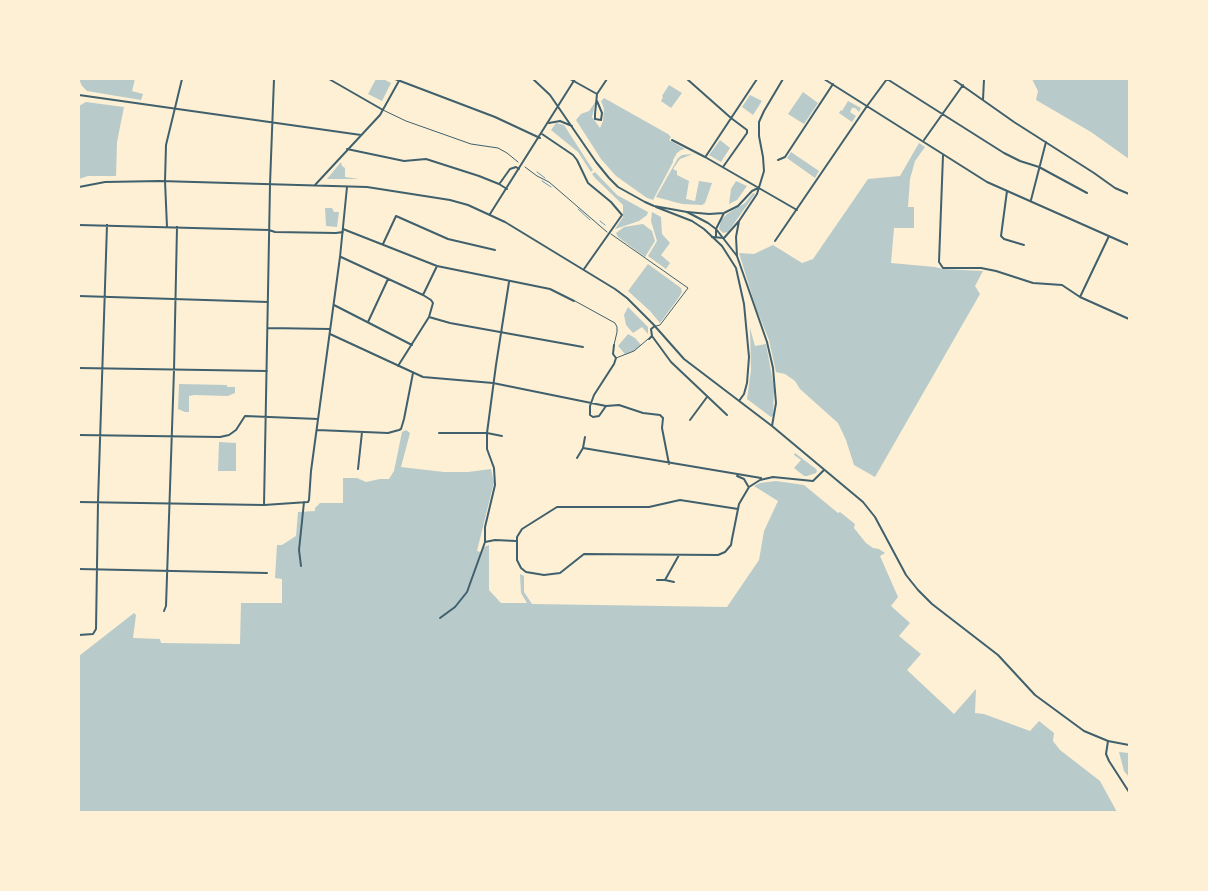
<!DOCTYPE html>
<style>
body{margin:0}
#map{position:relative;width:1208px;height:891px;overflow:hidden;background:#fdf0d5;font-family:"Alegreya Sans",sans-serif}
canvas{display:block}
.frame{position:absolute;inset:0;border:80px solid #fdf0d5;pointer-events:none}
</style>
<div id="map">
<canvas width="1208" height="891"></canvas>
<div class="frame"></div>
</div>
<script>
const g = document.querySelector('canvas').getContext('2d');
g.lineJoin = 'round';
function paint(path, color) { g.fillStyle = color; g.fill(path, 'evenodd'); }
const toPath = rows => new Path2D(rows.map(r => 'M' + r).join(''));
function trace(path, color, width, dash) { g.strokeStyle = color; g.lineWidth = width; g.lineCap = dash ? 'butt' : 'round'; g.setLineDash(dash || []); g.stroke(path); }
paint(toPath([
 [79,79,135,79,132,91,143,94,141,100,87,91,82,86],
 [376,79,383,79,391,83,382,101,368,94],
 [1032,79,1129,79,1129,159,1091,132,1036,100,1038,91],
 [669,85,682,93,671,108,661,101,663,97,662,96],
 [803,92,818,103,804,124,788,114],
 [750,95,762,101,753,115,742,107],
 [604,98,668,134,671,137,669,140,685,149,681,150,677,153,673,160,673,162,653,200,647,198,616,176,601,159,576,120,581,114,589,111,596,101,592,117,600,128,603,121,604,109,601,101],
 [848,101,861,108,859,112,855,108,852,108,850,112,856,116,852,122,839,113,841,110,842,111],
 [86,102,124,107,117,142,116,176,88,176,79,179,79,106],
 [556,123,564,125,593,170,591,172,578,152,551,130],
 [720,140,730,148,721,162,709,155],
 [919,143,925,147,915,161,910,179,908,207,914,207,914,228,894,228,891,263,935,267,943,269,983,271,975,286,980,294,875,477,854,465,846,440,838,423,800,389,795,381,785,374,776,372,769,340,756,308,739,253,754,254,773,245,802,263,813,259,868,179,900,176],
 [791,152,819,171,815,178,787,158],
 [693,154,680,159,673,169,677,171,677,175,689,181,686,199,695,201,699,181,712,183,705,203,702,205,682,204,656,197,678,158,682,155],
 [341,162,342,166,345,168,345,177,359,179,327,179],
 [595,172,617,195,648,212,647,215,639,221,615,229,623,217,623,205,595,178,592,174],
 [736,181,747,186,737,200,729,204,731,189],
 [753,193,755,194,728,232,723,233,719,229,721,220,727,214,745,203],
 [325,208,332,208,334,212,339,212,337,227,326,226],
 [652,212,661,217,662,234,670,243,661,255,670,263,666,269,648,256,657,241,651,221],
 [643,224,652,231,655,241,645,257,618,237,616,233,624,227],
 [648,264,681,288,682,292,677,300,660,323,650,311,628,291],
 [628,307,648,327,648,334,642,327,633,333,626,325,624,315],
 [750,328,755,346,766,344,774,387,773,416,771,417,747,399,751,370],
 [628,334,635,338,641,345,634,351,625,354,618,346],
 [179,384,227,385,227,387,235,387,235,393,228,396,194,395,189,396,189,412,185,412,178,409],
 [406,430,410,433,401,467,444,472,468,472,491,469,494,482,477,551,481,552,484,547,489,545,489,590,501,603,527,603,521,593,520,574,524,576,524,592,532,604,727,607,759,560,764,531,778,501,754,486,760,483,776,481,804,485,838,513,840,512,855,524,854,528,866,543,873,548,879,549,885,553,880,556,898,597,891,606,910,623,899,636,921,654,907,670,954,714,976,689,975,713,984,714,1030,731,1039,721,1054,733,1053,741,1060,750,1100,781,1117,812,79,812,79,656,134,613,136,615,133,638,160,639,161,643,240,644,241,603,282,603,282,579,275,578,277,545,282,545,296,536,298,512,315,511,315,508,320,503,343,503,343,478,357,478,366,482,380,479,389,479,394,471,402,432],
 [219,442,236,443,236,471,218,471],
 [795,453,816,469,817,471,816,473,807,476,804,476,794,468,801,460,794,455],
 [1119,752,1129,753,1129,777,1124,771]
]), '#b9caca');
trace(toPath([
 [537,172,545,178],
 [542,181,551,187],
 [578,209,590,220],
 [600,221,605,225]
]), '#669bbc', 1);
trace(toPath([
 [383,110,406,121,471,144,498,148,507,153,518,162],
 [525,167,537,176,549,182,607,232],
 [611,234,688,288,660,325,656,326],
 [575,301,615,323,617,327,617,332,614,345],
 [616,358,634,351,648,339]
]), '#3f606c', 1);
trace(toPath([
 [395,79,495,117,540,138],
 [570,79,597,94],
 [687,79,731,118,747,130,747,133,723,167],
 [824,79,987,182,1129,245],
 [887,79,1004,153,1020,161,1039,167,1087,193],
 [953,79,1014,122,1094,173,1115,188,1129,194],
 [983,100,984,79],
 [597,101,602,113,601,120,595,119,595,114,597,94,607,79],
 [542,134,573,155,577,160,588,183,611,202,622,215,584,269],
 [672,140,705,157,797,210],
 [924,140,963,85],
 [347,149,404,161,426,159,479,176,499,184,507,189],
 [943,155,939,262,943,268,981,268,996,271,1033,283,1062,285,1080,297,1129,319],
 [706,156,757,79],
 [778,160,785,157,833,84],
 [165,181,167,227],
 [500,183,510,169,516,167,519,169],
 [1007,191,1001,236,1004,239,1024,245],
 [1031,200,1046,142],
 [687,212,709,214,724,213],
 [79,225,269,230,275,232,336,233,343,232],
 [343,229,437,266,550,289,574,301],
 [716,236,716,229,724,213,738,206,752,191,758,188],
 [712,237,724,238,739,221,757,194,764,171,763,157,759,136,759,122,764,111,783,79],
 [775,241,867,106,887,79],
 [383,244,396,216,448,239,495,250],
 [737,256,736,237,739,221],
 [341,257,423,295,431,300,433,303,429,317,398,366],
 [423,295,437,266],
 [79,296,268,302],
 [1080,297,1109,236],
 [334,305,412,345],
 [429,317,450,323,583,347],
 [368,322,388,279],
 [268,328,330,329],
 [330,334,423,377,493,383,606,406,619,405,643,413,660,415,663,418,662,428,669,464],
 [652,336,671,362,727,415],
 [649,339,652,336,651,329,655,326],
 [79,368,267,371],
 [606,406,599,416,593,417,590,415,590,406,594,395,614,364,616,358,613,354,614,345],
 [690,420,707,397],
 [317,430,388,433,399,430,401,429,404,419,413,373],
 [439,433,487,433,502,436],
 [79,435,220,437,229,435,236,430,245,416,318,419],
 [583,448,761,478],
 [577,458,583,448,585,437],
 [358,469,362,432],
 [737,476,744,479,748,486],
 [79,502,264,505,308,502,309,500,311,471,340,257,347,187],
 [264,505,270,185],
 [738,509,680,500,649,507,557,507,522,529,517,537,517,560,521,568,526,572,544,575,560,573,584,554,718,555,725,552,731,545,732,539,739,504,749,487,760,480,773,477,813,481,824,470],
 [485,542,485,527,495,485,494,468,487,449,487,433,496,365,509,282],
 [301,566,299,550,304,502],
 [79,569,267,573],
 [657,580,665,580,679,555],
 [665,580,674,582],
 [164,611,166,606,174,370,177,227],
 [440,618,455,607,467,592,485,542,495,540,516,541],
 [79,635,93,634,96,629,98,502,107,225],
 [1108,741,1106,754,1109,761,1129,792]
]), '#3f606c', 2);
trace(toPath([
 [329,79,383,110],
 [533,79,550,95,596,162,609,178,618,187,645,202,654,206,687,212,708,223,716,229,737,256,767,342,773,368,776,403,772,426],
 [79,95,361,135],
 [549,123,560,121,572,126],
 [165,181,166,145,182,79],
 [270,184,274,79],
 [315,185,380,115,400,79],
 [79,187,105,182,160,181,367,187,450,200,468,205,505,222,615,289,627,298,653,324,684,359,772,426,863,502,875,517,906,575,918,590,932,604,998,655,1035,695,1084,731,1108,741,1129,745],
 [656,207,692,221,704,229,722,246,736,268,744,304,749,357,747,383,744,394,739,401],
 [490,214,575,79]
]), '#3f606c', 2);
</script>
